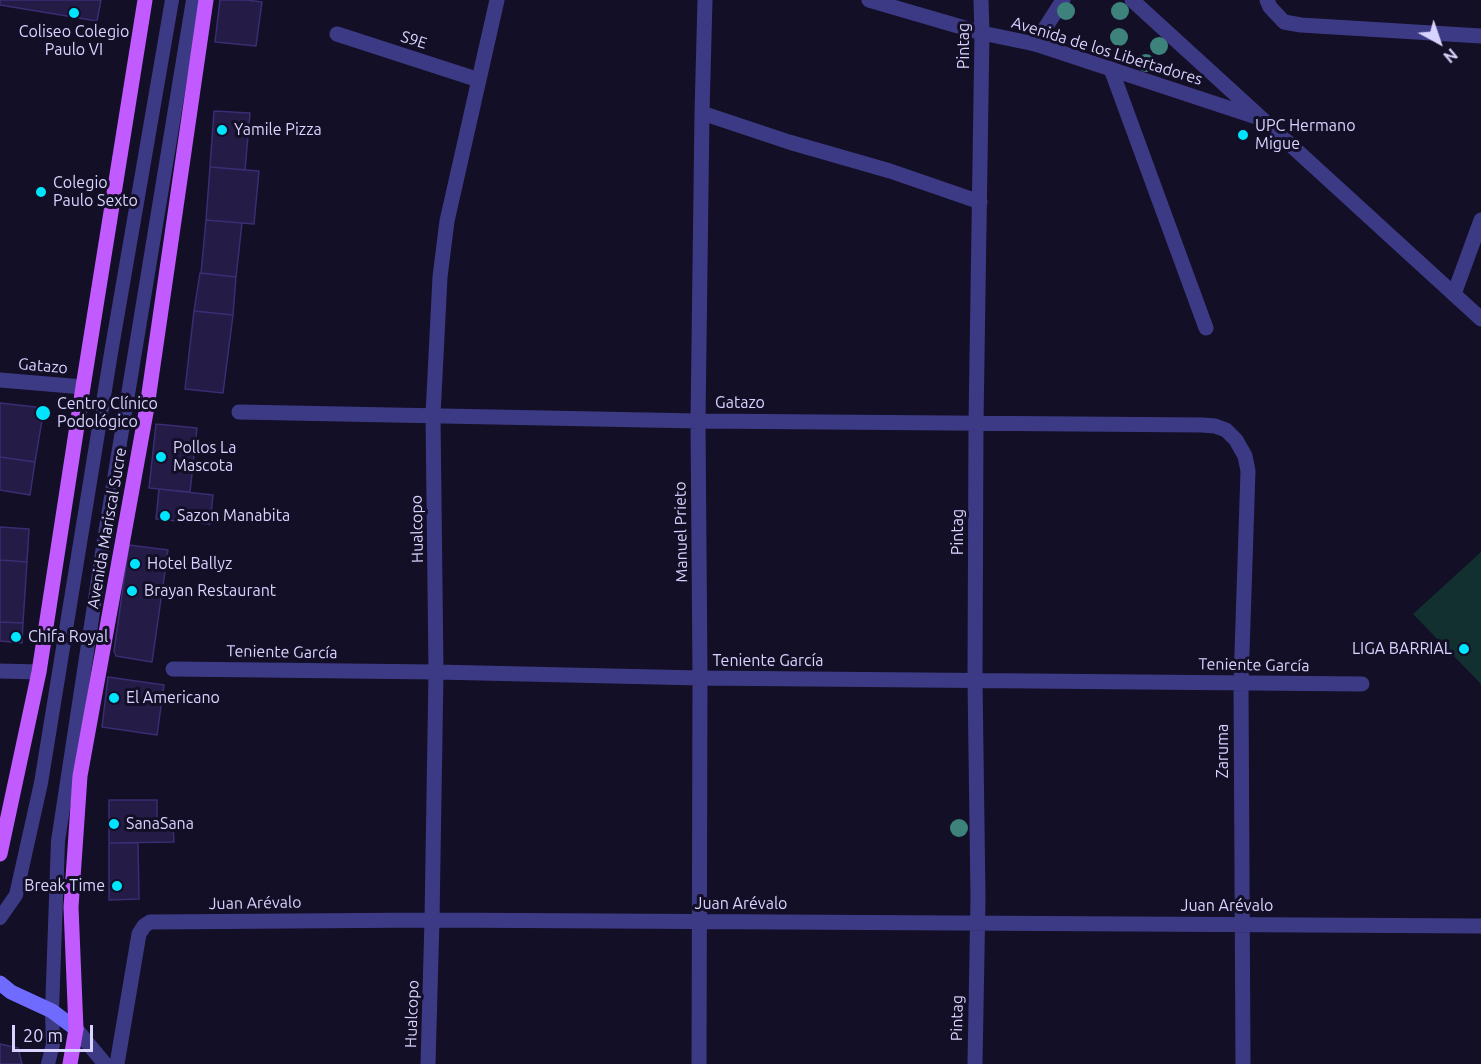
<!DOCTYPE html>
<meta charset="utf-8">
<style>
body{margin:0}
#map{position:relative;width:1481px;height:1064px;overflow:hidden;background:#130f26;font-family:Ubuntu,sans-serif}
canvas{display:block}
.north{position:absolute;left:1409px;top:12px;width:60px;height:60px;-webkit-text-stroke:4px #130f26;paint-order:stroke;rotate:140deg;font-size:16px;font-weight:700;line-height:24px;text-align:center;color:#d9d4ff}
.north::after{content:'';display:block;margin:auto;width:21px;height:27px;background:#d9d4ff;clip-path:polygon(50% 0,100% 100%,50% 72%,0 100%)}
.scale{position:absolute;left:12px;top:1025px;width:81px;height:27px;box-sizing:border-box;border:3px solid #d9d4ff;border-top:0;padding-left:8px;font-size:18px;line-height:21px;white-space:nowrap;color:#d9d4ff;-webkit-text-stroke:4px #130f26;paint-order:stroke}
</style>
<div id="map">
<canvas width="1481" height="1064"></canvas>
<div class="north">N</div>
<div class="scale">20 m</div>
</div>
<script>
const g = document.querySelector('canvas').getContext('2d');
g.lineJoin = 'round';
function paint(path, color) { g.fillStyle = color; g.fill(path, 'evenodd'); }
const toPath = rows => new Path2D(rows.map(r => 'M' + r).join(''));
function trace(path, color, width, dash) { g.strokeStyle = color; g.lineWidth = width; g.lineCap = dash ? 'butt' : 'round'; g.setLineDash(dash || []); g.stroke(path); }
function label(font, color, halo, rows, align = 'center') {
  g.font = font + ' Ubuntu,sans-serif'; g.lineWidth = 6; g.setLineDash([]); g.textBaseline = 'middle'; g.strokeStyle = halo; g.fillStyle = color; for (const [text, x, y, turn = 0] of rows) {
    g.save(); g.translate(x, y); g.rotate((+turn || 0) * Math.PI / 180); g.textAlign = isNaN(turn) ? turn : align; if (halo) g.strokeText(text, 0, 0); g.fillText(text, 0, 0); g.restore();
  }
}
paint(toPath([
 [1481,552,1481,684,1413,614]
]), '#12302f');
const building = toPath([
 [0,0,101,0,97,21,0,5,0,0],
 [220,0,247,0,262,2,256,46,215,42,220,0],
 [214,111,250,113,245,170,210,167,214,111],
 [210,167,259,171,254,224,206,220,210,167],
 [206,220,242,223,236,277,201,273,206,220],
 [200,273,236,277,233,315,194,311,200,273],
 [194,311,233,315,223,393,185,389,194,311],
 [0,403,44,408,35,462,0,457,0,403],
 [156,424,197,428,190,492,149,488,156,424],
 [0,457,35,462,30,495,0,490,0,457],
 [159,489,213,495,210,524,156,519,159,489],
 [0,527,29,529,27,562,0,560,0,527],
 [129,545,168,550,152,662,116,656,114,651,129,545],
 [0,560,27,562,23,623,0,622,0,560],
 [0,622,23,623,22,643,0,641,0,622],
 [108,677,164,685,157,735,102,727,108,677],
 [109,800,157,800,157,826,173,826,174,842,109,843,109,800],
 [109,843,138,843,139,899,109,900,109,843],
 [0,1044,18,1048,22,1064,0,1064,0,1044]
]);
paint(building, '#241b47');
trace(building, '#3b2d73', 1.5);
trace(toPath([
 [0,918,16,895,41,783,111,353,172,0],
 [48,1064,53,1044,52,1011,58,841,104,540,193,0]
]), '#3d3a85', 14);
trace(toPath([
 [1267,0,1270,7,1284,22,1301,25,1481,36],
 [337,34,479,80],
 [1035,44,1063,0],
 [1111,69,1206,328],
 [702,113,789,142,890,171,980,202],
 [1454,294,1481,220],
 [0,380,83,387],
 [239,412,698,421,1202,425,1215,426,1226,430,1236,440,1245,456,1248,471,1241,683,1243,1064],
 [173,669,436,672,700,678,1362,684],
 [0,671,39,672],
 [76,1029,105,1064],
 [117,1064,139,934,144,926,150,922,432,920,1481,926],
 [428,1064,432,920,436,672,433,415,440,277,447,221,497,0],
 [699,1064,700,678,698,421,702,113,705,0],
 [975,1064,978,897,975,680,976,422,982,33,981,0]
]), '#3d3a85', 15);
trace(toPath([
 [869,0,982,33,1035,44,1259,118],
 [1132,0,1481,319]
]), '#3d3a85', 15);
trace(toPath([
 [0,983,11,992,52,1011,76,1029]
]), '#6f6bff', 15);
trace(toPath([
 [0,854,39,672,83,387,145,0],
 [70,1064,76,1029,71,907,80,776,147,407,206,0]
]), '#c25bff', 15);
g.fillStyle = '#3d827b';
for (const [x, y] of [
 [1066,11],
 [1120,11],
 [1119,37],
 [1159,46],
 [1146,63],
 [959,828]
]) { g.beginPath(); g.arc(x, y, 9, 0, 2 * Math.PI); g.fill(); }
for (const [x, y, r, color] of [
 [74,13,6,"#00e5ff"],
 [222,130,6,"#00e5ff"],
 [1243,135,6,"#00e5ff"],
 [41,192,6,"#00e5ff"],
 [43,413,8,"#00e5ff"],
 [161,457,6,"#00e5ff"],
 [165,516,6,"#00e5ff"],
 [135,564,6,"#00e5ff"],
 [132,591,6,"#00e5ff"],
 [16,637,6,"#00e5ff"],
 [1464,649,6,"#00e5ff"],
 [114,698,6,"#00e5ff"],
 [114,824,6,"#00e5ff"],
 [117,886,6,"#00e5ff"]
]) { const dot = new Path2D(); dot.arc(x, y, r, 0, 2 * Math.PI); g.fillStyle = color; g.fill(dot); trace(dot, '#130f26', 2); }
label('16px', '#d9d4ff', '#130f26', [
 ["Coliseo Colegio",74,32,"center"],
 ["Paulo VI",74,50,"center"],
 ["UPC Hermano",1255,126],
 ["Migue",1255,144],
 ["Yamile Pizza",234,130],
 ["Colegio",53,183],
 ["Paulo Sexto",53,201],
 ["Centro Clínico",57,404],
 ["Podológico",57,422],
 ["Pollos La",173,448],
 ["Mascota",173,466],
 ["Sazon Manabita",177,516],
 ["Hotel Ballyz",147,564],
 ["Brayan Restaurant",144,591],
 ["Chifa Royal",28,637],
 ["LIGA BARRIAL",1452,649,"right"],
 ["El Americano",126,698],
 ["SanaSana",126,824],
 ["Break Time",105,886,"right"]
], 'left');
label('16px', '#d9d4ff', '#130f26', [
 ["S9E",414,40,18],
 ["Pintag",964,46,-90],
 ["Avenida de los Libertadores",1107,51,17],
 ["Gatazo",43,366,5],
 ["Gatazo",740,403],
 ["Avenida Mariscal Sucre",107,528,-80],
 ["Hualcopo",417,529,-91],
 ["Manuel Prieto",681,532,-91],
 ["Pintag",958,532,-90],
 ["Teniente García",282,652,1],
 ["Teniente García",768,661],
 ["Teniente García",1254,665,1],
 ["Zaruma",1223,751,-90],
 ["Juan Arévalo",255,903,-1],
 ["Juan Arévalo",741,904],
 ["Juan Arévalo",1227,906],
 ["Hualcopo",412,1014,-88],
 ["Pintag",957,1018,-89]
]);
</script>
